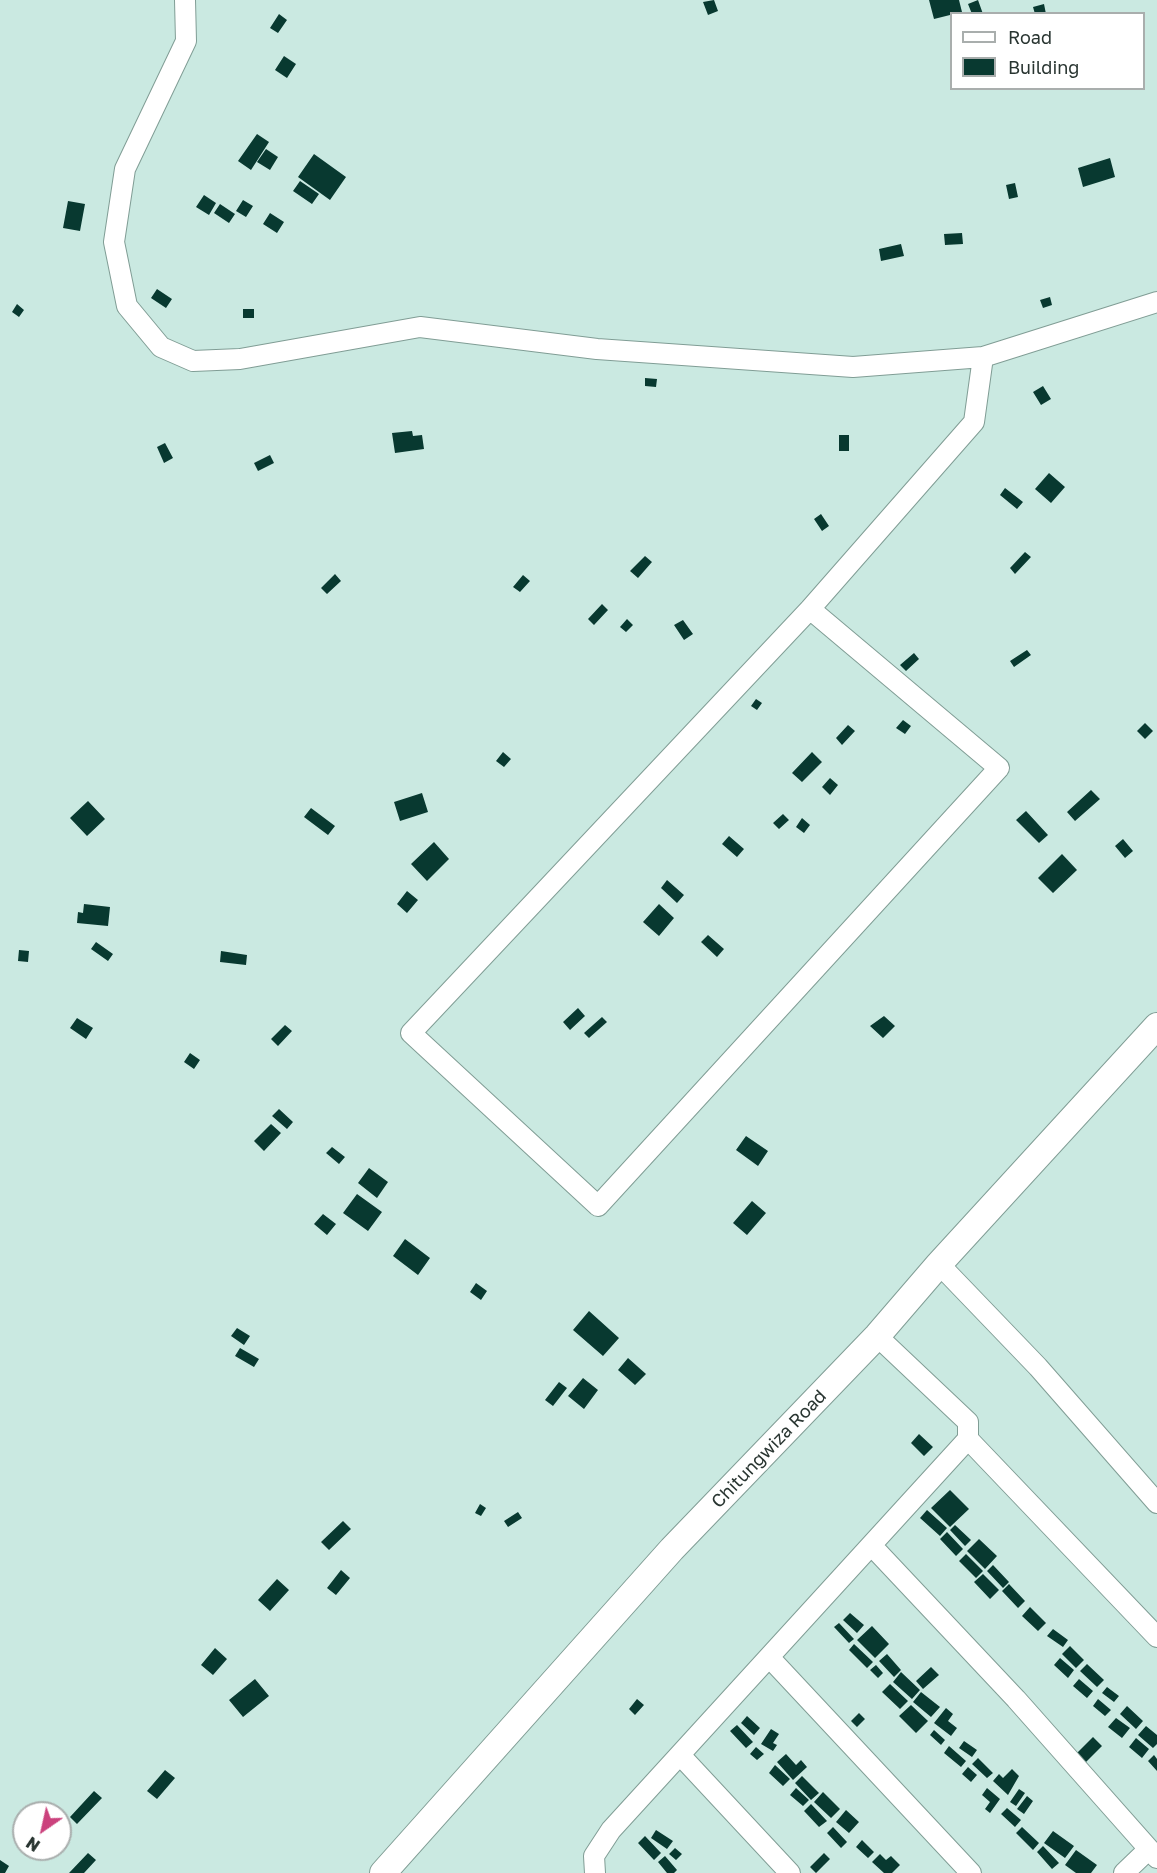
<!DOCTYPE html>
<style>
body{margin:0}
#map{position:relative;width:1157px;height:1873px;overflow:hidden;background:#cae9e1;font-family:"Golos Text",sans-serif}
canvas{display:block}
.legend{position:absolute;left:950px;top:12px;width:195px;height:78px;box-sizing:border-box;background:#fff;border:2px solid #a9aead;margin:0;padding:8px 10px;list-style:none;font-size:18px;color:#293531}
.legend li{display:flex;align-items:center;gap:12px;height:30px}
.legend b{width:30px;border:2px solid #a9aead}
.north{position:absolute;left:12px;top:1801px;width:60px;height:60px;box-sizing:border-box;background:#fff;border:2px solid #a9aead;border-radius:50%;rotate:214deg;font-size:16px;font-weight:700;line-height:24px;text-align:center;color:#293531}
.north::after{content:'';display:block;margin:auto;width:21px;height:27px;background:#cb427d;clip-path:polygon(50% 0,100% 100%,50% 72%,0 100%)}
</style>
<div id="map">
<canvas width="1157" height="1873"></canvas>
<ul class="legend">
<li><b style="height:8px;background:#fff"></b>Road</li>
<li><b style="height:16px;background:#083930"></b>Building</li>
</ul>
<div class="north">N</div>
</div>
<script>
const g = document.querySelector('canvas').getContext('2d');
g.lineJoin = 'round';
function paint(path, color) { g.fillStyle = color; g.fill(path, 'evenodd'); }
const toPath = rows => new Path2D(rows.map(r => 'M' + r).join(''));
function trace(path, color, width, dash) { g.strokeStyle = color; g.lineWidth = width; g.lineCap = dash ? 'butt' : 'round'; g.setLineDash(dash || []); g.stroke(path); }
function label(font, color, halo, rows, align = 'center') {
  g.font = font + ' "Golos Text",sans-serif'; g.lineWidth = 6; g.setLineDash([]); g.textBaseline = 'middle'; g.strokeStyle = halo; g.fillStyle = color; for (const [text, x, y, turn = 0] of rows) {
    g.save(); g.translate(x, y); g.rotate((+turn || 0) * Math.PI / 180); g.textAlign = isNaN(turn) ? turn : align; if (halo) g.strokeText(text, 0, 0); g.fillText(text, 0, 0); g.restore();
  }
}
paint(toPath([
 [714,0,718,11,708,15,703,2],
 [929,0,959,0,962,12,934,19],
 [978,0,983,14,972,14,968,4],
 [1044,4,1046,14,1035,14,1033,7],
 [279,14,287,20,278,33,270,28],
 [284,56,296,64,287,78,275,70],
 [257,134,269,142,251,170,238,161],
 [266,149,278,157,270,170,257,162],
 [314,154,346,177,330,200,298,177],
 [1110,158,1115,177,1083,187,1078,168],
 [300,181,319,194,312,204,293,191],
 [1015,183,1018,197,1009,199,1006,185],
 [204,195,216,203,209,215,196,207],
 [243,200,253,206,246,217,236,211],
 [68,201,85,204,80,231,63,228],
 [220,204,235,214,229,223,214,213],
 [270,213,284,222,277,233,263,224],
 [962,233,963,244,945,245,944,234],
 [901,244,904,256,881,261,879,249],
 [157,289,172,299,166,308,151,298],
 [1050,297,1052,305,1043,308,1040,300],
 [17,304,24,310,19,317,12,312],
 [243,309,254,309,254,318,243,318],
 [645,378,657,379,656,387,645,386],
 [1043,386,1051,399,1041,405,1033,392],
 [412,431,413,436,422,435,424,449,395,453,392,433],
 [839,435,849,435,849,451,839,451],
 [165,443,173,458,164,463,157,447],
 [270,455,274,463,258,471,254,463],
 [1049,473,1065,487,1051,503,1035,489],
 [1005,488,1023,502,1017,509,1000,495],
 [821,514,829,526,822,531,814,519],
 [1025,552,1031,557,1015,574,1010,568],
 [645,556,652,562,638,578,630,571],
 [335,574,341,581,327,594,321,588],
 [523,575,530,581,520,592,513,587],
 [602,604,608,610,594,625,588,619],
 [627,619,633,625,626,632,620,627],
 [683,620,693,634,684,640,674,625],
 [1027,650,1031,655,1014,667,1010,661],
 [914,653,919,659,906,671,900,665],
 [756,699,762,703,757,710,751,706],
 [903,720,911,726,905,734,896,728],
 [1145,723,1153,731,1145,739,1137,731],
 [848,725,855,731,842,745,836,738],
 [503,752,511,759,504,767,496,761],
 [812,752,822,762,802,782,792,773],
 [830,778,838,785,830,795,822,787],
 [1091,790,1100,799,1075,821,1067,812],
 [422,793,428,812,400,821,394,802],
 [88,801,105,819,87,836,70,818],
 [311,808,335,826,328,835,304,817],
 [1026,811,1048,835,1039,843,1016,820],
 [783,814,789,820,779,829,773,823],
 [802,818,810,825,804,833,796,827],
 [729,836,744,849,737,857,722,844],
 [1123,839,1133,851,1125,858,1115,846],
 [434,842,449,859,427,881,411,864],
 [1062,854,1077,870,1053,893,1038,878],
 [667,880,684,895,677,903,661,888],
 [407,891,418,900,407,913,397,904],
 [84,904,110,907,108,926,77,923,78,912,83,913],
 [659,904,674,918,659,936,643,922],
 [708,935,724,949,717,957,701,942],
 [96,942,113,954,108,961,91,949],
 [19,950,29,951,28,962,18,961],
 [221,951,247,955,246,965,220,962],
 [578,1008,585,1016,570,1030,563,1022],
 [884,1016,895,1026,883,1038,870,1026],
 [602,1017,607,1022,589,1038,584,1033],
 [77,1018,93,1028,86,1039,70,1028],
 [285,1025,292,1031,278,1046,271,1039],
 [190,1053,200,1060,194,1069,184,1062],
 [279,1109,293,1122,287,1129,272,1116],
 [271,1124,281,1133,264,1151,254,1141],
 [746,1136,768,1151,758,1166,736,1150],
 [332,1147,345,1157,339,1164,326,1153],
 [369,1168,388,1182,377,1198,358,1183],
 [357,1194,382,1212,368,1231,343,1213],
 [752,1201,766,1213,747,1235,733,1223],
 [323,1214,336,1224,327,1235,314,1224],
 [405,1239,430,1258,418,1275,393,1256],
 [476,1283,487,1291,481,1300,470,1292],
 [589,1311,619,1338,603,1356,573,1330],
 [237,1328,250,1336,244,1345,231,1336],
 [240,1348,259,1359,254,1367,235,1356],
 [628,1358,646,1374,635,1385,618,1370],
 [583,1378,598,1390,584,1409,568,1396],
 [559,1382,567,1388,553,1406,545,1400],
 [919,1434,933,1447,924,1456,911,1443],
 [950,1490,969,1509,950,1527,931,1508],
 [480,1504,486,1508,481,1516,475,1513],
 [927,1510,947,1528,940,1536,920,1518],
 [518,1512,522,1518,508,1527,504,1521],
 [343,1521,351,1529,329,1550,321,1542],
 [955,1525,971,1540,965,1546,950,1530],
 [947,1532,963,1549,956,1556,940,1539],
 [979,1539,997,1556,985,1569,967,1551],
 [966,1554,983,1571,976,1578,959,1561],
 [993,1565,1009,1582,1003,1588,987,1571],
 [341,1570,350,1578,336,1595,327,1588],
 [983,1574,999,1590,990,1599,974,1582],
 [277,1579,289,1590,270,1611,258,1600],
 [1009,1584,1025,1601,1018,1608,1002,1591],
 [1030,1607,1046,1623,1038,1631,1022,1616],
 [850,1613,864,1625,857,1633,843,1620],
 [839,1623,854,1639,849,1643,834,1627],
 [872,1626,889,1644,875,1658,857,1640],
 [1053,1629,1068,1640,1063,1647,1047,1636],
 [854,1644,873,1662,867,1668,849,1650],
 [1070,1646,1084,1660,1076,1668,1062,1654],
 [215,1648,227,1659,213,1675,201,1665],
 [887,1654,901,1670,894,1677,879,1661],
 [1060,1658,1074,1670,1068,1678,1054,1665],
 [1087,1664,1104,1680,1097,1687,1080,1671],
 [876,1665,883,1673,878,1678,870,1670],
 [931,1667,939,1675,923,1689,916,1681],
 [901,1672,920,1690,912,1699,893,1682],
 [255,1679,269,1696,243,1717,229,1700],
 [1079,1679,1093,1691,1087,1698,1073,1686],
 [890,1684,908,1701,900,1709,882,1692],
 [1107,1687,1119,1696,1114,1702,1102,1693],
 [921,1692,940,1707,931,1717,913,1702],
 [637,1699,644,1705,635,1715,629,1709],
 [1098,1699,1111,1710,1105,1716,1093,1706],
 [911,1705,928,1721,916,1733,899,1716],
 [1127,1706,1143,1721,1136,1729,1120,1714],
 [946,1708,953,1714,948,1721,957,1728,951,1736,934,1723],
 [859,1713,865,1719,857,1727,851,1721],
 [747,1716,760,1728,754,1735,741,1723],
 [1116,1718,1130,1728,1122,1738,1108,1727],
 [737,1725,753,1742,746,1748,730,1731],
 [1146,1726,1157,1735,1157,1744,1153,1748,1138,1735],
 [771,1729,779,1734,773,1743,777,1745,773,1751,761,1744],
 [934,1730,945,1740,941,1745,930,1735],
 [1093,1737,1102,1746,1086,1762,1077,1753],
 [1136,1738,1149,1749,1142,1758,1129,1747],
 [964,1741,977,1750,972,1757,959,1748],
 [949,1746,966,1761,961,1767,944,1753],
 [756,1747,764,1754,757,1760,750,1754],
 [786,1754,796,1765,801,1760,807,1767,793,1780,777,1762],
 [1154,1755,1157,1759,1157,1771,1148,1761],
 [978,1758,993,1773,987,1778,972,1764],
 [775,1765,790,1779,783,1786,769,1773],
 [968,1767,977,1775,971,1782,962,1774],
 [1012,1769,1019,1776,1008,1795,993,1781,999,1774,1003,1778],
 [165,1770,175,1778,157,1799,147,1791],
 [802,1776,819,1793,811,1800,795,1783],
 [796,1788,809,1800,803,1806,790,1795],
 [987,1788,1000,1799,990,1813,985,1809,990,1802,982,1795],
 [1019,1789,1025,1793,1016,1806,1010,1802],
 [94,1791,102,1798,77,1824,70,1817],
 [823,1792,840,1809,831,1818,814,1802],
 [1027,1796,1033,1801,1024,1814,1017,1809],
 [811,1804,827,1821,819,1827,804,1811],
 [1007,1808,1021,1820,1015,1827,1001,1814],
 [846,1810,859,1822,849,1833,836,1822],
 [833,1827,847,1842,841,1848,827,1833],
 [1022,1827,1039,1843,1033,1850,1016,1833],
 [656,1830,673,1841,667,1849,651,1838],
 [1053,1831,1074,1846,1065,1858,1044,1843],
 [645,1836,661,1853,654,1860,638,1843],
 [862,1840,874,1852,868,1858,856,1847],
 [1043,1846,1059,1863,1052,1869,1037,1852],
 [675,1848,682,1854,676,1860,669,1854],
 [1076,1850,1097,1865,1091,1873,1076,1873,1065,1865],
 [88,1853,96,1860,84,1873,69,1873],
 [824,1853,830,1859,816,1873,810,1867],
 [880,1854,886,1860,891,1856,900,1865,892,1873,884,1873,872,1862],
 [665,1856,677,1870,674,1873,667,1873,658,1862],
 [0,1860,9,1866,5,1873,0,1873]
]), '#083930');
const minor = toPath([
 [185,0,186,41,125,169,114,242,127,306,161,347,193,361,240,359,420,327,597,349,853,367,983,357,1157,302],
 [810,609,999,768,598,1206,411,1033,810,609,974,422,983,357],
 [939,1264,1038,1367,1157,1503],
 [877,1336,968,1422,968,1439,1157,1637],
 [872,1546,1016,1699,1157,1858],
 [769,1657,971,1873],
 [681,1756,790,1873],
 [595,1873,594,1856,611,1830,968,1439],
 [1124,1873,1149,1849]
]);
const major = toPath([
 [383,1873,672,1549,877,1336,939,1264,1157,1026]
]);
trace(minor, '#809d95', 22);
trace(major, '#809d95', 28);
trace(minor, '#fff', 20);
trace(major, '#fff', 26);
label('18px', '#293531', '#fff', [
 ["Chitungwiza Road",769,1449,-46]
]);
</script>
